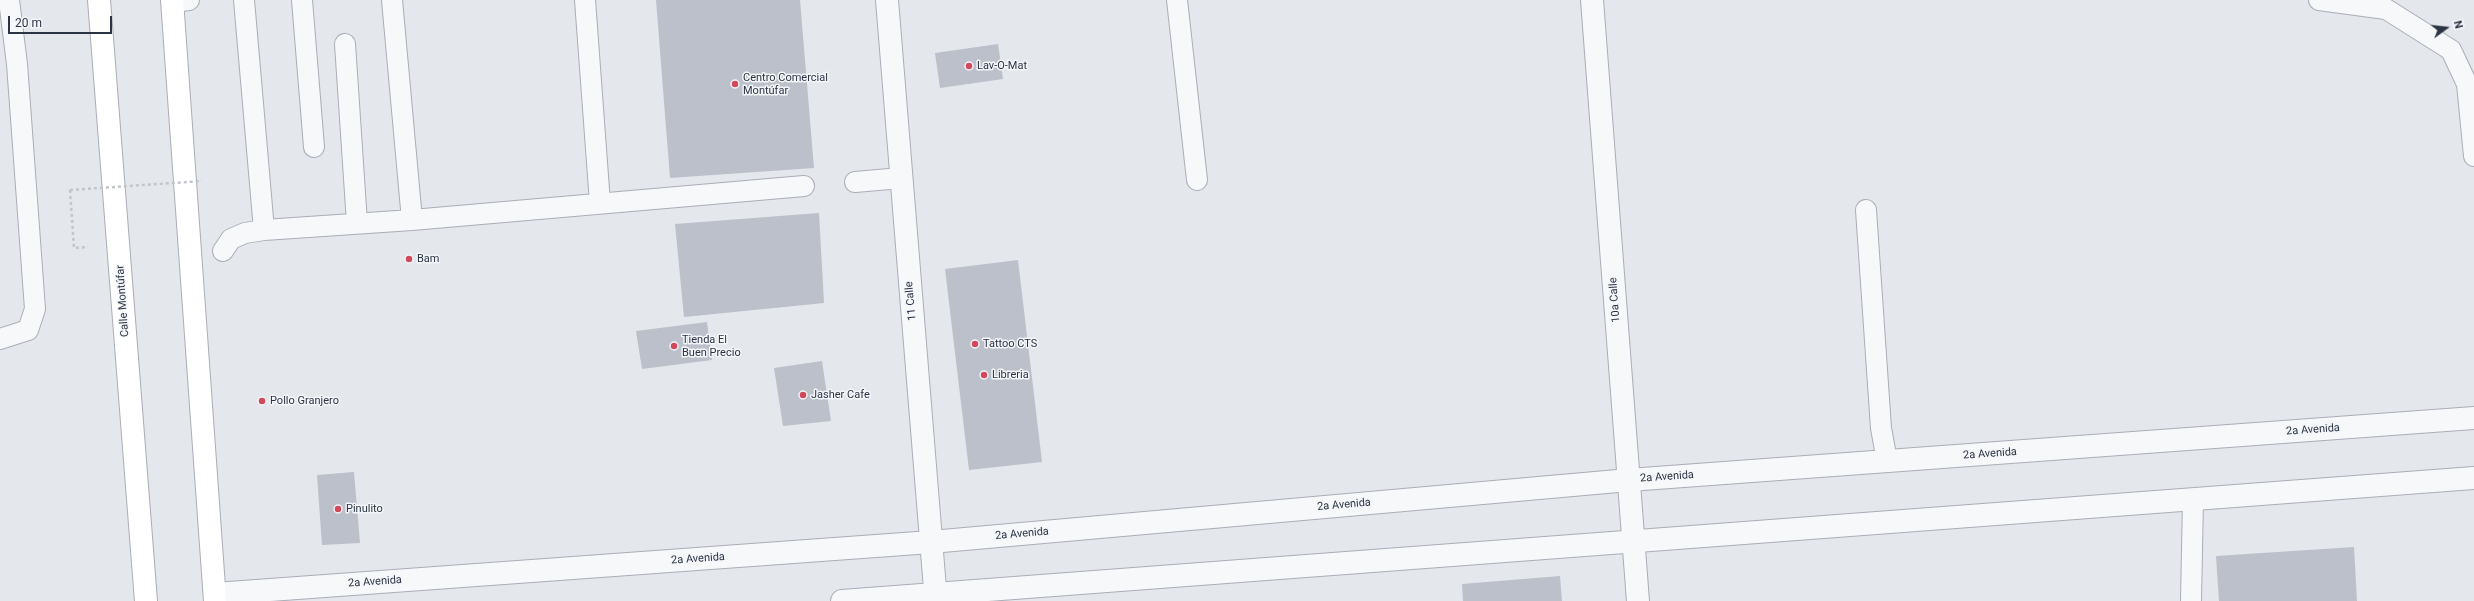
<!DOCTYPE html>
<meta charset="utf-8">
<style>
body{margin:0}
#map{position:relative;width:2474px;height:601px;overflow:hidden;background:#e4e7ec;font-family:Roboto,sans-serif}
canvas{display:block}
.north{position:absolute;left:2426px;top:8px;width:40px;height:40px;-webkit-text-stroke:3px #f4f6f9;paint-order:stroke;rotate:75deg;font-size:11px;font-weight:700;line-height:16px;text-align:center;color:#2b3445}
.north::after{content:'';display:block;margin:auto;width:14px;height:18px;background:#2b3445;clip-path:polygon(50% 0,100% 100%,50% 72%,0 100%)}
.scale{position:absolute;left:8px;top:16px;width:104px;height:18px;box-sizing:border-box;border:2px solid #2b3445;border-top:0;padding-left:5px;font-size:12px;line-height:14px;white-space:nowrap;color:#2b3445;-webkit-text-stroke:3px #f4f6f9;paint-order:stroke}
</style>
<div id="map">
<canvas width="2474" height="601"></canvas>
<div class="north">N</div>
<div class="scale">20 m</div>
</div>
<script>
const g = document.querySelector('canvas').getContext('2d');
g.lineJoin = 'round';
function paint(path, color) { g.fillStyle = color; g.fill(path, 'evenodd'); }
const toPath = rows => new Path2D(rows.map(r => 'M' + r).join(''));
function trace(path, color, width, dash) { g.strokeStyle = color; g.lineWidth = width; g.lineCap = dash ? 'butt' : 'round'; g.setLineDash(dash || []); g.stroke(path); }
function label(font, color, halo, rows, align = 'center') {
  g.font = font + ' Roboto,sans-serif'; g.lineWidth = 3; g.setLineDash([]); g.textBaseline = 'middle'; g.strokeStyle = halo; g.fillStyle = color; for (const [text, x, y, turn = 0] of rows) {
    g.save(); g.translate(x, y); g.rotate((+turn || 0) * Math.PI / 180); g.textAlign = isNaN(turn) ? turn : align; if (halo) g.strokeText(text, 0, 0); g.fillText(text, 0, 0); g.restore();
  }
}
paint(toPath([
 [656,0,800,0,814,168,670,178],
 [998,44,1003,79,940,88,935,53],
 [819,213,824,303,684,317,675,224],
 [1018,260,1042,462,969,470,945,269],
 [707,322,712,360,642,369,636,331],
 [822,361,831,421,783,426,774,368],
 [354,472,360,543,322,545,317,475],
 [2354,547,2357,601,2219,601,2216,556],
 [1560,576,1562,601,1463,601,1462,584]
]), '#bbc0ca');
const service = toPath([
 [244,0,264,230],
 [302,0,314,147],
 [392,0,412,220],
 [585,0,600,203],
 [1177,0,1197,180],
 [2319,0,2386,9,2451,50,2467,84,2474,156],
 [172,2,189,0],
 [345,44,357,223],
 [855,182,901,178],
 [1866,210,1881,428,1887,461],
 [223,251,231,239,245,233,264,230,412,220,804,186],
 [0,339,28,330,35,309,17,64,9,0],
 [2191,601,2193,499]
]);
const minor = toPath([
 [215,594,931,542,1629,480,2474,418],
 [842,601,2474,478]
]);
const tertiary = toPath([
 [887,0,936,601],
 [1592,0,1638,601]
]);
const secondary = toPath([
 [99,0,146,601],
 [172,0,215,601]
]);
trace(service, '#a9aeb7', 22);
trace(minor, '#a9aeb7', 24);
trace(tertiary, '#a9aeb7', 24);
trace(secondary, '#a9aeb7', 24);
trace(toPath([
 [70,190,74,248,88,247]
]), '#c2c5cb', 2.5, [3, 3]);
trace(service, '#f7f8fa', 20);
trace(minor, '#f7f8fa', 22);
trace(tertiary, '#f7f8fa', 22);
trace(secondary, '#fff', 22);
trace(toPath([
 [70,190,202,181]
]), '#c2c5cb', 2.5, [3, 3]);
for (const [x, y, r, color] of [
 [969,66,4,"#d1495b"],
 [735,84,4,"#d1495b"],
 [409,259,4,"#d1495b"],
 [975,344,4,"#d1495b"],
 [674,346,4,"#d1495b"],
 [984,375,4,"#d1495b"],
 [803,395,4,"#d1495b"],
 [262,401,4,"#d1495b"],
 [338,509,4,"#d1495b"]
]) { const dot = new Path2D(); dot.arc(x, y, r, 0, 2 * Math.PI); g.fillStyle = color; g.fill(dot); trace(dot, '#f4f6f9', 1.5); }
label('11px', '#2b3445', '#f4f6f9', [
 ["Lav-O-Mat",977,66],
 ["Centro Comercial",743,78],
 ["Montúfar",743,91],
 ["Bam",417,259],
 ["Tienda El",682,340],
 ["Buen Precio",682,353],
 ["Tattoo CTS",983,344],
 ["Libreria",992,375],
 ["Jasher Cafe",811,395],
 ["Pollo Granjero",270,401],
 ["Pinulito",346,509]
], 'left');
label('11px', '#2b3445', '#f4f6f9', [
 ["10a Calle",1615,300,-94],
 ["Calle Montúfar",123,301,-94],
 ["11 Calle",911,301,-95],
 ["2a Avenida",2313,430,-4],
 ["2a Avenida",1990,454,-4],
 ["2a Avenida",1667,477,-4],
 ["2a Avenida",1344,505,-5],
 ["2a Avenida",1022,534,-5],
 ["2a Avenida",698,559,-4],
 ["2a Avenida",375,582,-4]
]);
</script>
